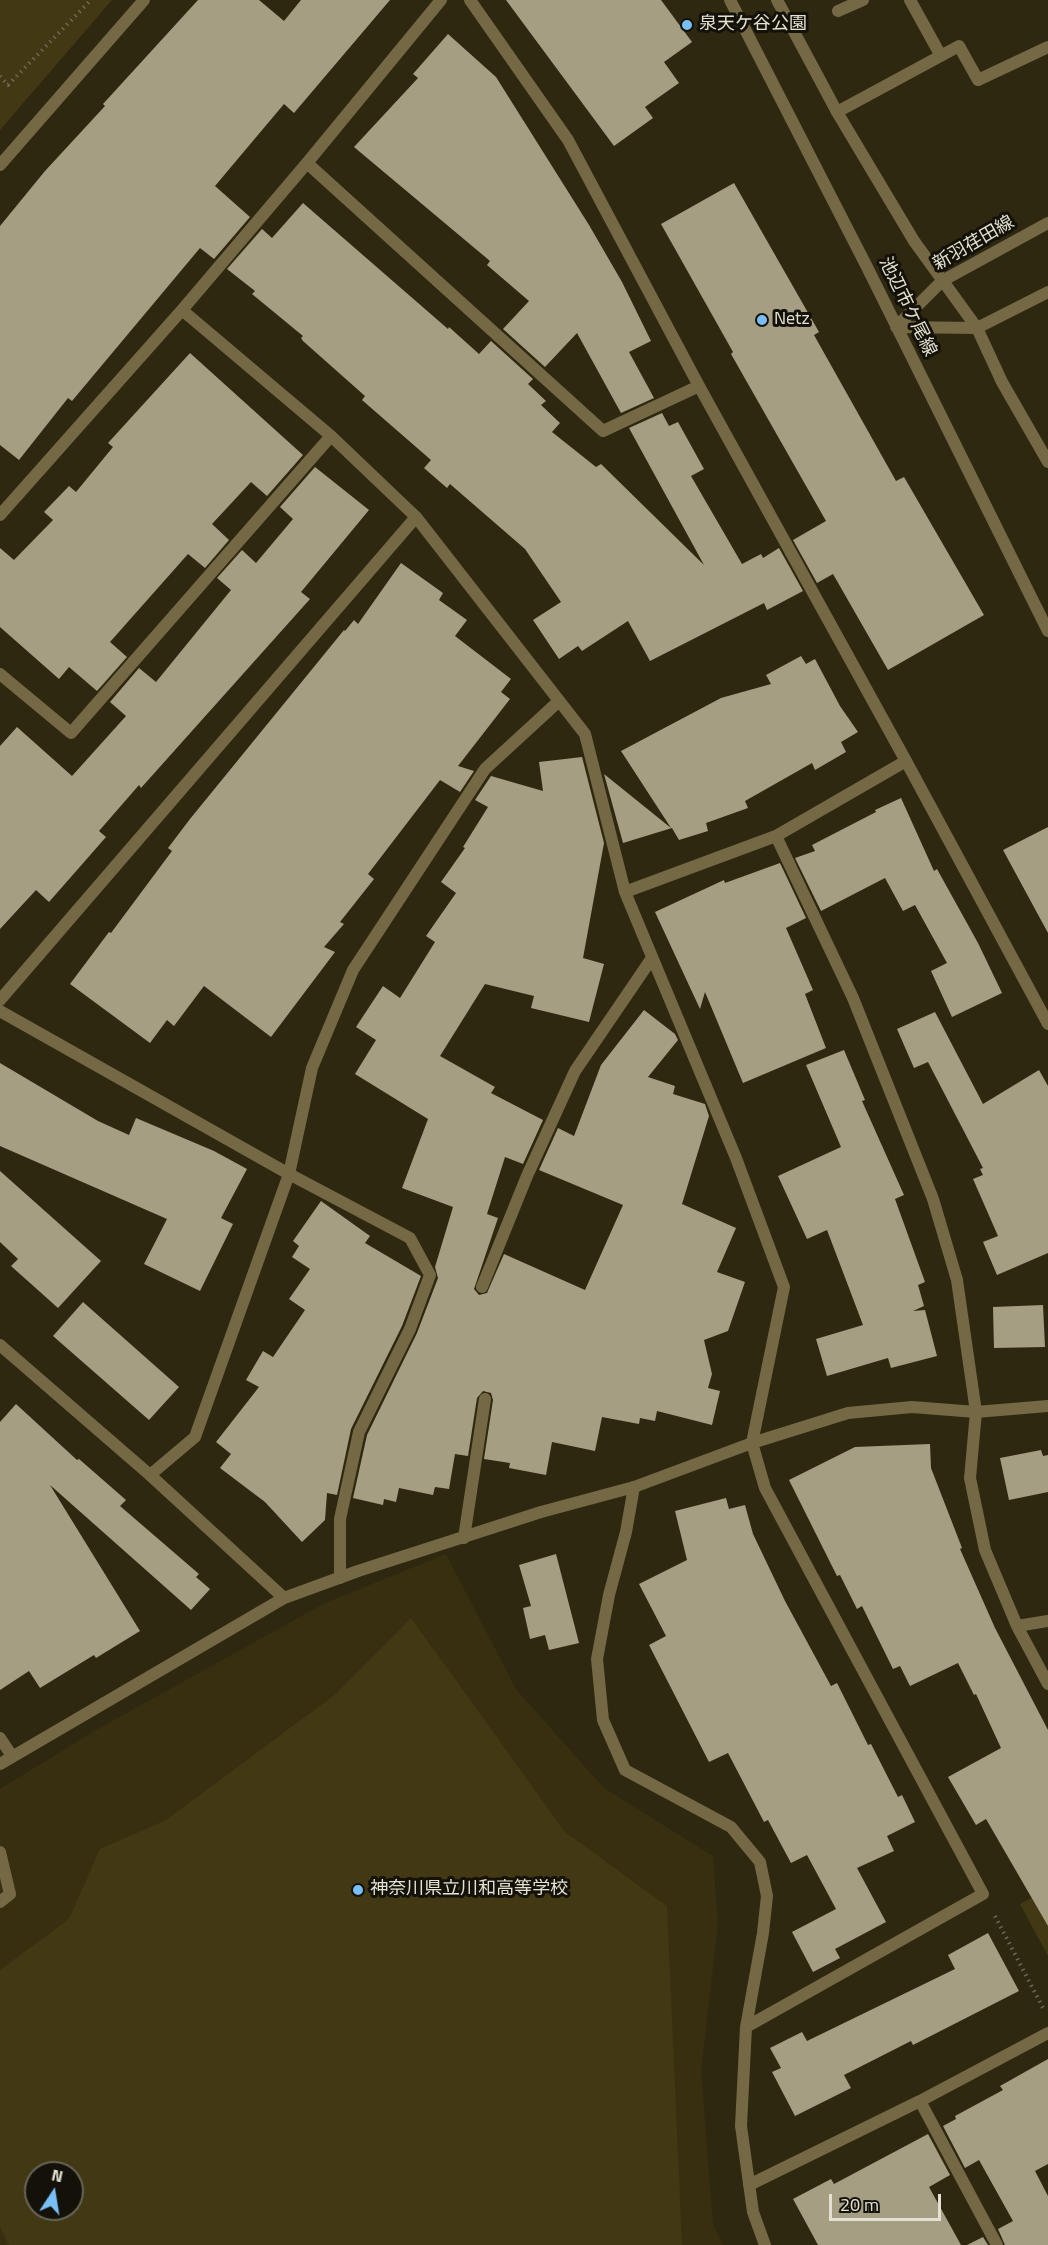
<!DOCTYPE html>
<meta charset="utf-8">
<style>
body{margin:0}
#map{position:relative;width:1048px;height:2245px;overflow:hidden;background:#2f2811;font-family:"Titillium Web",sans-serif}
canvas{display:block}
.north{position:absolute;left:24px;top:2161px;width:60px;height:60px;box-sizing:border-box;background:#141108;border:2px solid #676459;border-radius:50%;rotate:12deg;font-size:16px;font-weight:700;line-height:24px;text-align:center;color:#e4e0d2}
.north::after{content:'';display:block;margin:auto;width:21px;height:27px;background:#78bff7;clip-path:polygon(50% 0,100% 100%,50% 72%,0 100%)}
.scale{position:absolute;left:829px;top:2194px;width:112px;height:27px;box-sizing:border-box;border:3px solid #e4e0d2;border-top:0;padding-left:8px;font-size:18px;line-height:21px;white-space:nowrap;color:#e4e0d2;-webkit-text-stroke:4px #141108;paint-order:stroke}
</style>
<div id="map">
<canvas width="1048" height="2245"></canvas>
<div class="north">N</div>
<div class="scale">20 m</div>
</div>
<script>
const g = document.querySelector('canvas').getContext('2d');
g.lineJoin = 'round';
function paint(path, color) { g.fillStyle = color; g.fill(path, 'evenodd'); }
const toPath = rows => new Path2D(rows.map(r => 'M' + r).join(''));
function trace(path, color, width, dash) { g.strokeStyle = color; g.lineWidth = width; g.lineCap = dash ? 'butt' : 'round'; g.setLineDash(dash || []); g.stroke(path); }
function label(font, color, halo, rows, align = 'center') {
  g.font = font + ' "Titillium Web","Noto Sans JP",sans-serif'; g.lineWidth = 6; g.setLineDash([]); g.textBaseline = 'middle'; g.strokeStyle = halo; g.fillStyle = color; for (const [text, x, y, turn = 0] of rows) {
    g.save(); g.translate(x, y); g.rotate((+turn || 0) * Math.PI / 180); g.textAlign = isNaN(turn) ? turn : align; if (halo) g.strokeText(text, 0, 0); g.fillText(text, 0, 0); g.restore();
  }
}
paint(toPath([
 [446,1554,516,1689,604,1788,713,1856,718,1924,701,2071,713,2224,723,2245,0,2245,0,1789,96,1730,325,1603],
 [36,2173,72,2173,72,2209,36,2209]
]), '#382f10');
paint(toPath([
 [0,0,112,0,0,130],
 [411,1618,565,1832,667,1906,682,2245,9,2245,0,2227,0,1970,69,1919,100,1849,166,1820,336,1694],
 [36,2173,72,2173,72,2209,36,2209],
 [1048,1889,1048,1956,1020,1904]
]), '#423813');
paint(toPath([
 [198,0,259,0,284,21,301,0,390,0,294,113,284,104,215,186,250,217,214,259,200,248,72,401,68,398,19,460,0,445,0,226,45,171,105,106,103,104],
 [506,0,661,0,692,42,664,62,679,83,645,107,653,118,614,146],
 [448,34,496,77,589,225,622,282,651,341,629,352,654,398,621,413,577,333,545,367,503,329,529,301,487,265,490,261,354,147,418,78,413,74],
 [734,183,819,332,814,335,896,481,904,477,984,615,888,670,833,574,817,583,793,540,826,521,731,354,733,352,661,224],
 [303,203,448,329,449,327,479,354,491,341,533,379,528,384,546,401,541,405,560,423,552,432,596,467,601,464,704,565,629,428,662,413,669,426,678,422,704,469,691,476,742,564,761,554,763,558,779,548,803,591,767,610,764,603,650,661,628,621,582,651,578,646,559,659,533,620,561,602,525,549,450,484,447,488,424,468,431,460,362,400,365,396,303,341,301,338,303,336,252,294,255,291,227,269,262,229,272,238],
 [190,353,303,455,267,496,251,482,212,524,229,540,205,568,188,554,110,642,127,657,97,691,69,667,59,679,0,627,0,548,14,560,53,520,44,512,69,486,76,492,113,447,108,443],
 [315,467,369,510,301,592,310,599,141,788,139,785,99,831,106,837,49,902,36,890,0,929,0,746,17,727,72,776,126,716,110,702,139,668,156,682,231,590,217,578,242,550,256,563,293,519,280,507],
 [401,563,443,593,439,600,467,620,455,636,511,679,501,692,510,699,458,766,474,771,460,792,440,780,417,810,368,874,374,879,340,922,344,924,324,947,335,952,271,1037,204,986,174,1026,167,1020,150,1043,70,984,109,932,111,933,172,851,168,848,190,819,344,630,345,631,354,620,358,624],
 [801,656,806,664,815,659,840,706,858,732,841,742,846,752,815,770,812,763,745,801,748,808,706,823,708,831,679,840,672,828,623,843,604,774,671,828,621,751,721,698,771,684,766,675],
 [582,757,604,843,583,958,604,964,589,1022,531,1008,534,996,485,984,440,1056,495,1087,491,1093,543,1120,523,1164,505,1157,487,1214,498,1218,474,1289,479,1295,487,1293,504,1254,585,1290,623,1205,539,1170,558,1128,574,1136,601,1065,644,1010,675,1034,678,1040,648,1077,675,1086,673,1094,705,1104,709,1116,682,1204,736,1228,717,1272,745,1282,728,1331,704,1340,712,1374,708,1388,720,1391,712,1425,657,1411,655,1421,640,1418,639,1424,602,1417,595,1451,552,1442,546,1475,509,1468,510,1463,484,1459,493,1400,491,1393,483,1391,477,1398,468,1456,455,1454,449,1489,435,1487,433,1495,399,1488,396,1502,384,1499,383,1505,353,1498,367,1435,417,1333,438,1278,435,1267,453,1207,402,1188,428,1119,355,1074,376,1040,356,1027,383,986,400,998,435,942,426,936,456,893,441,882,465,848,463,847,488,807,475,800,491,776,543,791,539,762],
 [901,798,934,871,937,869,978,943,1002,993,952,1017,931,971,947,963,915,905,903,911,885,878,821,911,795,858,815,851,812,845,876,812,875,810],
 [1048,827,1048,933,1003,850],
 [780,863,806,918,786,928,813,990,805,994,826,1048,743,1083,705,992,700,1009,655,912,724,880,725,883],
 [935,1012,983,1104,1039,1070,1048,1086,1048,1253,997,1275,983,1242,998,1236,973,1179,983,1175,980,1169,983,1168,928,1062,914,1068,897,1029],
 [844,1050,865,1100,862,1101,904,1195,895,1199,925,1282,918,1285,924,1306,913,1311,925,1310,937,1356,891,1368,888,1358,827,1376,816,1339,863,1325,827,1230,807,1239,778,1176,841,1147,806,1065],
 [0,1063,98,1121,129,1135,136,1118,214,1151,247,1169,221,1218,233,1224,200,1291,144,1264,167,1219,0,1146],
 [0,1171,101,1261,58,1308,11,1266,18,1259,0,1242],
 [321,1201,370,1236,365,1243,421,1276,402,1326,351,1429,337,1495,327,1493,325,1520,302,1542,265,1502,220,1468,231,1454,216,1442,259,1387,246,1380,263,1351,273,1357,305,1310,289,1299,310,1269,292,1257,299,1246,293,1241],
 [83,1302,179,1387,149,1420,53,1336],
 [1043,1305,1045,1347,994,1348,993,1307],
 [16,1404,77,1460,79,1459,126,1500,120,1506,199,1574,196,1577,210,1589,191,1610,50,1485,140,1631,96,1658,94,1655,40,1688,29,1671,0,1690,0,1422],
 [930,1444,931,1468,962,1548,960,1549,995,1628,1048,1730,1048,1926,986,1819,976,1825,948,1777,1001,1748,976,1694,974,1695,958,1663,910,1686,900,1666,893,1669,862,1606,857,1609,840,1575,837,1576,789,1480,855,1447],
 [1041,1450,1043,1456,1048,1455,1048,1492,1009,1500,1000,1458],
 [726,1498,729,1509,745,1505,753,1534,785,1601,831,1686,837,1683,868,1745,871,1744,898,1797,902,1795,915,1822,887,1836,894,1851,857,1868,886,1922,835,1949,840,1958,813,1972,792,1932,836,1909,807,1855,791,1863,768,1820,764,1822,728,1753,709,1762,649,1645,666,1636,639,1584,687,1560,675,1511],
 [556,1554,579,1643,549,1650,545,1635,530,1639,523,1608,531,1606,519,1565],
 [988,1933,1019,1991,913,2045,911,2041,844,2075,851,2088,795,2116,772,2072,781,2068,770,2048,802,2032,807,2041,955,1969,948,1955],
 [1048,2059,1048,2164,1035,2171,1048,2196,1048,2245,1005,2245,998,2229,1013,2221,979,2160,965,2168,943,2126,956,2119,955,2116,1003,2090,1000,2086],
 [928,2134,950,2175,929,2187,961,2245,818,2245,793,2199,831,2179,834,2184],
 [983,2237,988,2245,967,2245]
]), '#a69e83');
trace(toPath([
 [0,76,8,85,91,0],
 [995,1916,1043,2008]
]), '#6e6855', 4, [1.5, 4.5]);
trace(toPath([
 [910,0,941,56],
 [838,11,863,0],
 [837,112,959,46,978,80,1048,47],
 [0,1852,10,1894,0,1902]
]), '#746944', 12);
trace(toPath([
 [470,0,568,140,699,386,906,761,1048,1024],
 [307,163,603,431,699,386],
 [0,165,144,0],
 [182,310,331,436,416,517,585,734,625,892,736,1158,784,1287,752,1443,765,1488,983,1894,746,2027],
 [0,515,182,310,307,163,441,0],
 [0,674,71,733,331,436],
 [776,836,853,998,933,1199,957,1280,976,1412,970,1478,985,1550,1017,1626,1048,1684],
 [625,892,776,836,906,761],
 [0,1000,416,517],
 [0,1011,289,1174,410,1238,430,1275,410,1329,359,1432,340,1519,340,1578],
 [482,1287,527,1176,575,1071,652,958],
 [150,1475,195,1437,289,1174,312,1068,353,970,485,769,559,701],
 [634,1487,626,1532,609,1595,597,1659,603,1720,625,1770,731,1827,760,1862,767,1896,763,1933,746,2027,741,2126,753,2212,765,2245],
 [464,1538,485,1399],
 [1017,1626,1048,1621],
 [0,1738,12,1756],
 [920,2101,997,2245],
 [749,2185,920,2101,1048,2033]
]), '#746944', 12);
trace(toPath([
 [730,0,867,267,1048,631],
 [777,0,837,112,914,241,977,328,1002,382,1048,462],
 [896,327,942,281,1048,223],
 [896,327,977,328,1048,292],
 [0,1345,150,1475,284,1598],
 [0,1764,284,1598,358,1571,541,1512,634,1487,752,1443,848,1413,912,1407,976,1412,1048,1406]
]), '#746944', 12);
for (const [x, y, r, color] of [
 [687,25,6,"#78bff7"],
 [762,320,6,"#78bff7"],
 [358,1890,6,"#78bff7"]
]) { const dot = new Path2D(); dot.arc(x, y, r, 0, 2 * Math.PI); g.fillStyle = color; g.fill(dot); trace(dot, '#141108', 2); }
label('18px', '#e4e0d2', '#141108', [
 ["泉天ケ谷公園",699,25],
 ["Netz",774,320],
 ["神奈川県立川和高等学校",370,1890]
], 'left');
label('18px', '#e4e0d2', '#141108', [
 ["新羽荏田線",974,244,-30],
 ["池辺市ケ尾線",907,307,64]
]);
</script>
